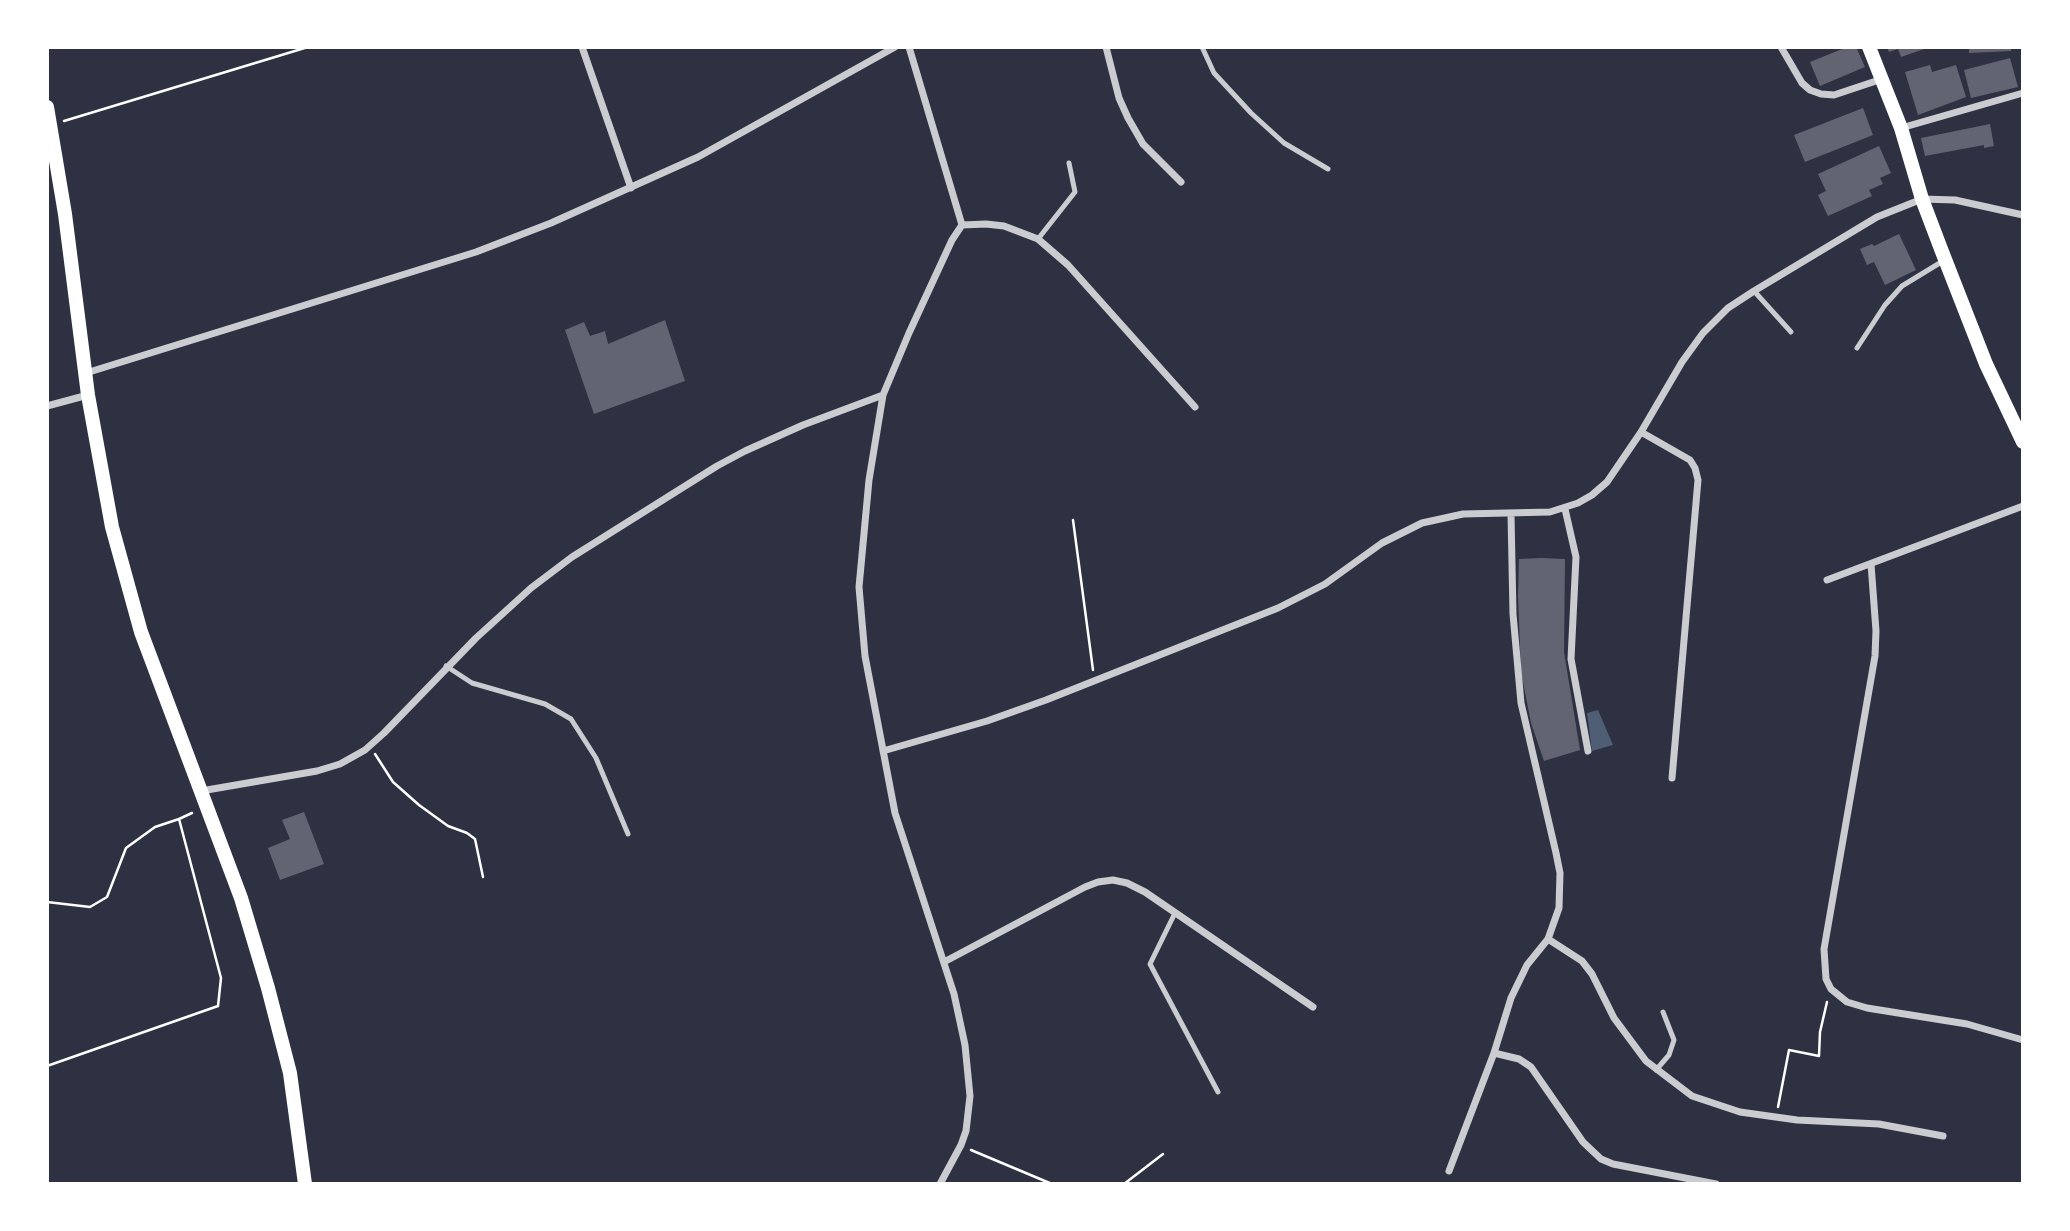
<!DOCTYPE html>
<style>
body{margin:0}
#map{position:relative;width:2070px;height:1231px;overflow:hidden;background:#2d3142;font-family:Rubik,sans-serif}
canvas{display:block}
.frame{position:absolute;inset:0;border:49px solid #fff;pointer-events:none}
</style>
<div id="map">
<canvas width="2070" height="1231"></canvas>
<div class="frame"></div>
</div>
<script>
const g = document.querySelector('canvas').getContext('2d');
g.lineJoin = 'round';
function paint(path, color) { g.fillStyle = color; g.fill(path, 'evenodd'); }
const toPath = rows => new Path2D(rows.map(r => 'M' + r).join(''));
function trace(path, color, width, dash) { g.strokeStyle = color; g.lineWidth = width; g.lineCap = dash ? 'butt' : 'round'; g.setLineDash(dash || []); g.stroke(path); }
paint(toPath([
 [1598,710,1613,745,1592,751,1587,713]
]), '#4f5d75');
paint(toPath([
 [1847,47,1856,47,1865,67,1820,86,1810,62],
 [1887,47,1927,47,1927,48,1901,57,1898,49,1889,52],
 [1969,47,2011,47,2011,51,1969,53],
 [2010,58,2018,87,1971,98,1964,70],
 [1930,65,1932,72,1956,65,1966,97,1918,115,1905,72],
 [1863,108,1873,135,1805,162,1794,135],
 [1990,124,1994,146,1984,148,1984,145,1925,156,1921,138],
 [1879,146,1891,173,1880,178,1883,184,1869,190,1872,196,1828,216,1818,195,1826,191,1818,174],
 [1899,234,1916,270,1885,285,1874,262,1867,265,1860,249,1872,244,1874,246],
 [665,320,685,381,594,414,565,330,584,322,590,336,605,331,608,344],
 [1541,558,1565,559,1564,652,1580,750,1544,761,1531,723,1521,672,1518,596,1519,559],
 [304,812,324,864,280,880,268,848,290,839,282,820]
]), '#626471');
trace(toPath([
 [64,121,308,47],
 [1073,520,1093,670],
 [375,754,393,782,419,805,448,826,467,833,475,839,483,877],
 [47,902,90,907,107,897,126,848,155,827,179,819],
 [47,1066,218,1006,221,978,179,819,192,813],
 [1778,1107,1789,1050,1819,1056,1820,1032,1827,1002],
 [971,1150,1052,1184],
 [1124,1184,1163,1154]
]), '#fff', 2.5);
trace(toPath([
 [1202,47,1214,73,1251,113,1284,143,1328,169],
 [1038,239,1075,192,1069,163],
 [1754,291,1791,332],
 [1857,348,1885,305,1902,286,1943,261],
 [446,666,472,683,545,704,571,719,596,758,628,834],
 [1175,913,1150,964,1218,1092],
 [1656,1070,1669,1055,1674,1040,1663,1012]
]), '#caccd0', 5);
trace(toPath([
 [582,47,631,188],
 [909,47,962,225,952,240,909,333,883,395,869,480,859,587,865,656,895,813,954,994,965,1045,970,1096,966,1131,961,1145,940,1184],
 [1106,47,1119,98,1128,118,1143,144,1181,182],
 [1781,47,1802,83,1810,90,1821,94,1834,95,1882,79],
 [1901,128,2023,93],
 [962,225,986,224,1004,226,1038,239,1068,265,1195,407],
 [86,373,476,252,551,223,698,157,895,47],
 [47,406,88,395],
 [1641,432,1690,460,1695,468,1698,480,1672,778],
 [1565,509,1576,557,1571,659,1588,751],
 [1871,564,1876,631,1875,656,1824,949,1826,979,1831,989,1847,1002,1867,1008,1967,1024,2023,1040],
 [1827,580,2023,506],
 [883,751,987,721,1046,700,1278,608,1325,584,1382,543,1422,523,1463,514,1550,512,1578,503,1592,495,1607,482,1641,432,1682,362,1703,333,1728,308,1754,291,1877,217,1922,199,1955,200,2023,215],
 [201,791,317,771,340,764,365,750,384,733,476,638,531,588,572,557,717,466,745,451,803,425,883,395],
 [1548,939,1582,961,1592,974,1614,1018,1646,1061,1692,1096,1740,1112,1797,1120,1879,1124,1943,1136],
 [944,962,1085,887,1098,882,1113,880,1127,883,1145,892,1313,1007],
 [1494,1053,1519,1059,1531,1067,1583,1142,1601,1159,1613,1164,1716,1184],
 [1449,1171,1494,1053,1511,998,1527,965,1548,939,1559,908,1560,873,1556,853,1521,703,1513,614,1511,514]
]), '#caccd0', 7);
trace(toPath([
 [1869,47,1901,128,1922,199,1941,249,1986,364,2023,442],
 [47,107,65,214,88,395,112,527,141,632,241,898,268,988,290,1073,305,1184]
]), '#fff', 14);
</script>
